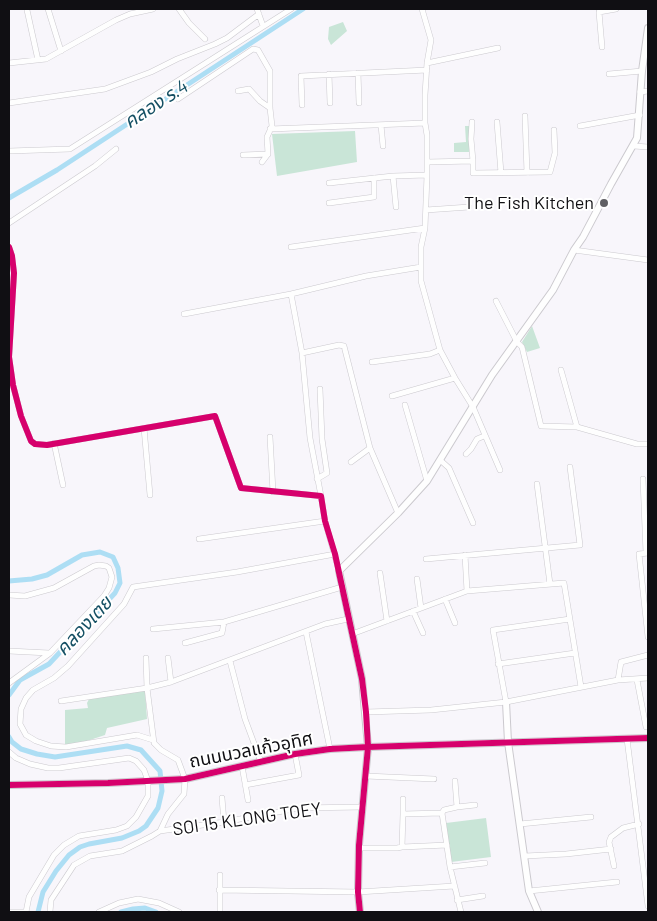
<!DOCTYPE html>
<meta charset="utf-8">
<style>
body{margin:0}
#map{position:relative;width:657px;height:921px;overflow:hidden;background:#f8f6fb;font-family:Barlow,sans-serif}
canvas{display:block}
.frame{position:absolute;inset:0;border:10px solid #100f13;pointer-events:none}
</style>
<div id="map">
<canvas width="657" height="921"></canvas>
<div class="frame"></div>
</div>
<script>
const g = document.querySelector('canvas').getContext('2d');
g.lineJoin = 'round';
function paint(path, color) { g.fillStyle = color; g.fill(path, 'evenodd'); }
const toPath = rows => new Path2D(rows.map(r => 'M' + r).join(''));
function trace(path, color, width, dash) { g.strokeStyle = color; g.lineWidth = width; g.lineCap = dash ? 'butt' : 'round'; g.setLineDash(dash || []); g.stroke(path); }
function label(font, color, halo, rows, align = 'center') {
  g.font = font + ' Barlow,"Noto Sans Thai",sans-serif'; g.lineWidth = 4; g.setLineDash([]); g.textBaseline = 'middle'; g.strokeStyle = halo; g.fillStyle = color; for (const [text, x, y, turn = 0] of rows) {
    g.save(); g.translate(x, y); g.rotate((+turn || 0) * Math.PI / 180); g.textAlign = isNaN(turn) ? turn : align; if (halo) g.strokeText(text, 0, 0); g.fillText(text, 0, 0); g.restore();
  }
}
paint(toPath([
 [343,22,347,31,331,45,328,39,329,27],
 [465,126,469,126,469,152,454,152,454,143,466,142],
 [355,131,357,162,277,176,272,134],
 [532,326,540,348,527,352,522,342],
 [145,689,147,719,107,728,105,735,87,741,65,745,65,710,88,708,87,703,89,699],
 [486,818,491,857,451,862,446,823]
]), '#c9e5d7');
trace(toPath([
 [9,198,57,170,303,9],
 [9,581,32,579,47,575,82,555,100,552,113,557,118,568,120,583,115,593,49,664,20,680,9,695],
 [9,737,12,742,21,749,37,754,55,757,127,746,141,750,160,771,162,791,158,808,146,826,139,831,122,838,89,844,80,847,69,855,56,871,43,892,38,912],
 [121,912,133,909,145,908,156,912]
]), '#addef4', 5);
const minor = toPath([
 [48,9,61,51],
 [179,9,189,23,205,39],
 [257,9,263,26],
 [422,9,431,40,427,63,425,95,425,123,427,135,427,175,425,228,421,247,421,281,440,350,455,378,473,407,500,470],
 [27,10,38,60],
 [602,47,599,12,616,9],
 [9,63,46,59,116,20,130,14,153,9],
 [427,63,498,48],
 [358,73,359,103],
 [329,74,330,103],
 [609,74,642,71],
 [238,91,249,89,260,101,270,108],
 [640,92,648,91],
 [178,99,253,49,258,50,270,71,270,108,272,126,267,137,268,154,262,162],
 [9,103,105,89,151,72,177,59,215,44,227,38,259,14],
 [302,105,301,76,427,70],
 [525,116,527,173],
 [472,122,471,139,473,161],
 [497,122,501,173],
 [381,125,383,146],
 [580,126,640,115],
 [270,129,425,123],
 [634,146,648,147],
 [9,151,70,149,291,9],
 [243,155,268,154],
 [427,162,473,161,473,173,550,172,555,153,554,130],
 [393,176,396,207],
 [329,183,393,176,427,175],
 [329,203,374,197,374,178],
 [426,210,469,207],
 [9,223,95,166,116,149],
 [9,247,12,256,14,273,9,357,13,385,21,416,31,441,35,444,47,445,215,416,241,488,321,496,325,521,339,571],
 [291,247,425,228],
 [574,250,648,260],
 [291,294,302,353,310,438,321,496],
 [496,301,517,342,522,347,541,426,577,427,637,444,648,444],
 [184,314,291,294,366,276,421,267],
 [302,353,339,345,344,346,370,448,398,513],
 [372,362,430,354,440,350],
 [561,370,577,427],
 [392,396,455,378],
 [405,405,427,481],
 [144,428,150,495],
 [270,437,273,492],
 [54,443,63,485],
 [466,454,471,449,477,439,484,436],
 [440,460,449,468,473,523],
 [351,462,370,448],
 [317,479,327,473,322,439,320,389],
 [643,479,646,553],
 [537,484,550,584],
 [199,539,325,521],
 [648,553,639,554,648,637],
 [465,555,467,591],
 [426,559,580,545,570,467],
 [380,573,387,621],
 [417,579,421,608],
 [9,595,25,596,54,588,94,566,99,565,106,566,109,568,112,577,109,588,104,596,50,653,9,683],
 [445,599,455,623],
 [413,611,423,633],
 [153,629,224,622,342,587],
 [306,632,330,749],
 [352,634,467,591,564,583,581,687],
 [185,643,222,633,224,622],
 [9,651,49,653],
 [168,658,171,682],
 [230,661,245,719,261,762],
 [498,664,575,653],
 [618,680,648,678],
 [637,680,646,727],
 [61,701,147,688,146,658],
 [506,702,493,630,570,619],
 [366,712,431,710,506,702,618,680,621,662,648,655],
 [627,739,648,906],
 [153,740,137,735,66,747,51,746,36,741,26,735,20,724,21,709,26,698,33,690,54,678,68,666,124,604,133,587,237,572,335,554],
 [9,752,16,758,30,764,48,768,59,768,129,758,136,761,144,770,148,781,148,796,136,817,127,826,116,830,79,836,64,845,54,855,29,897,26,912],
 [242,766,248,800],
 [366,776,434,779],
 [455,781,457,807],
 [245,785,299,775,295,754],
 [222,798,224,822],
 [442,813,450,867,461,912],
 [403,814,403,799],
 [520,824,591,817],
 [160,831,224,822,299,808,363,807],
 [402,847,447,845],
 [359,848,397,848,402,847,403,814,442,813,444,810,457,807,475,805],
 [525,856,566,854,611,849],
 [614,866,609,842,611,837,623,828,639,824],
 [450,867,485,863],
 [220,875,220,912],
 [219,890,358,892,454,886],
 [529,891,617,882],
 [457,900,483,896],
 [9,912,24,912],
 [50,912,51,900,74,865,90,856,122,851,152,836,160,831,168,814,184,794,185,779,178,760,161,750,154,743,147,688,171,682,325,624,348,619],
 [99,912,119,903,138,899,159,903,179,912]
]);
const tertiary = toPath([
 [506,702,508,742,527,877,529,891,538,912],
 [9,785,108,783,185,779,295,754,330,749,368,747,648,738],
 [360,912,358,892,359,845,368,747,362,679,339,571,398,513,427,481,492,375,553,290,574,250,583,237,611,184,637,138,642,71,648,28]
]);
trace(minor, '#cbc9ce', 6);
trace(tertiary, '#cbc9ce', 8);
trace(minor, '#fefefe', 5);
trace(tertiary, '#fefefe', 6);
trace(toPath([
 [9,247,12,256,14,273,9,357,13,385,21,416,31,441,35,444,47,445,215,416,241,488,321,496,325,521,335,554,362,679,366,712,368,747,359,845,358,892,360,912],
 [9,785,108,783,185,779,295,754,330,749,368,747,648,738]
]), '#d6006c', 6);
for (const [x, y, r, color] of [
 [604,203,5,"#616064"]
]) { const dot = new Path2D(); dot.arc(x, y, r, 0, 2 * Math.PI); g.fillStyle = color; g.fill(dot); trace(dot, '#fff', 2); }
label('18px', '#100f13', '#fff', [
 ["The Fish Kitchen",594,203]
], 'right');
label('18px', '#100f13', '#fff', [
 ["ถนนนวลแก้วอุทิศ",251,750,-11],
 ["SOI 15 KLONG TOEY",247,819,-8]
]);
label('italic 19px', '#155064', '#fff', [
 ["คลอง ร.4",156,104,-33],
 ["คลองเตย",84,626,-47]
]);
</script>
